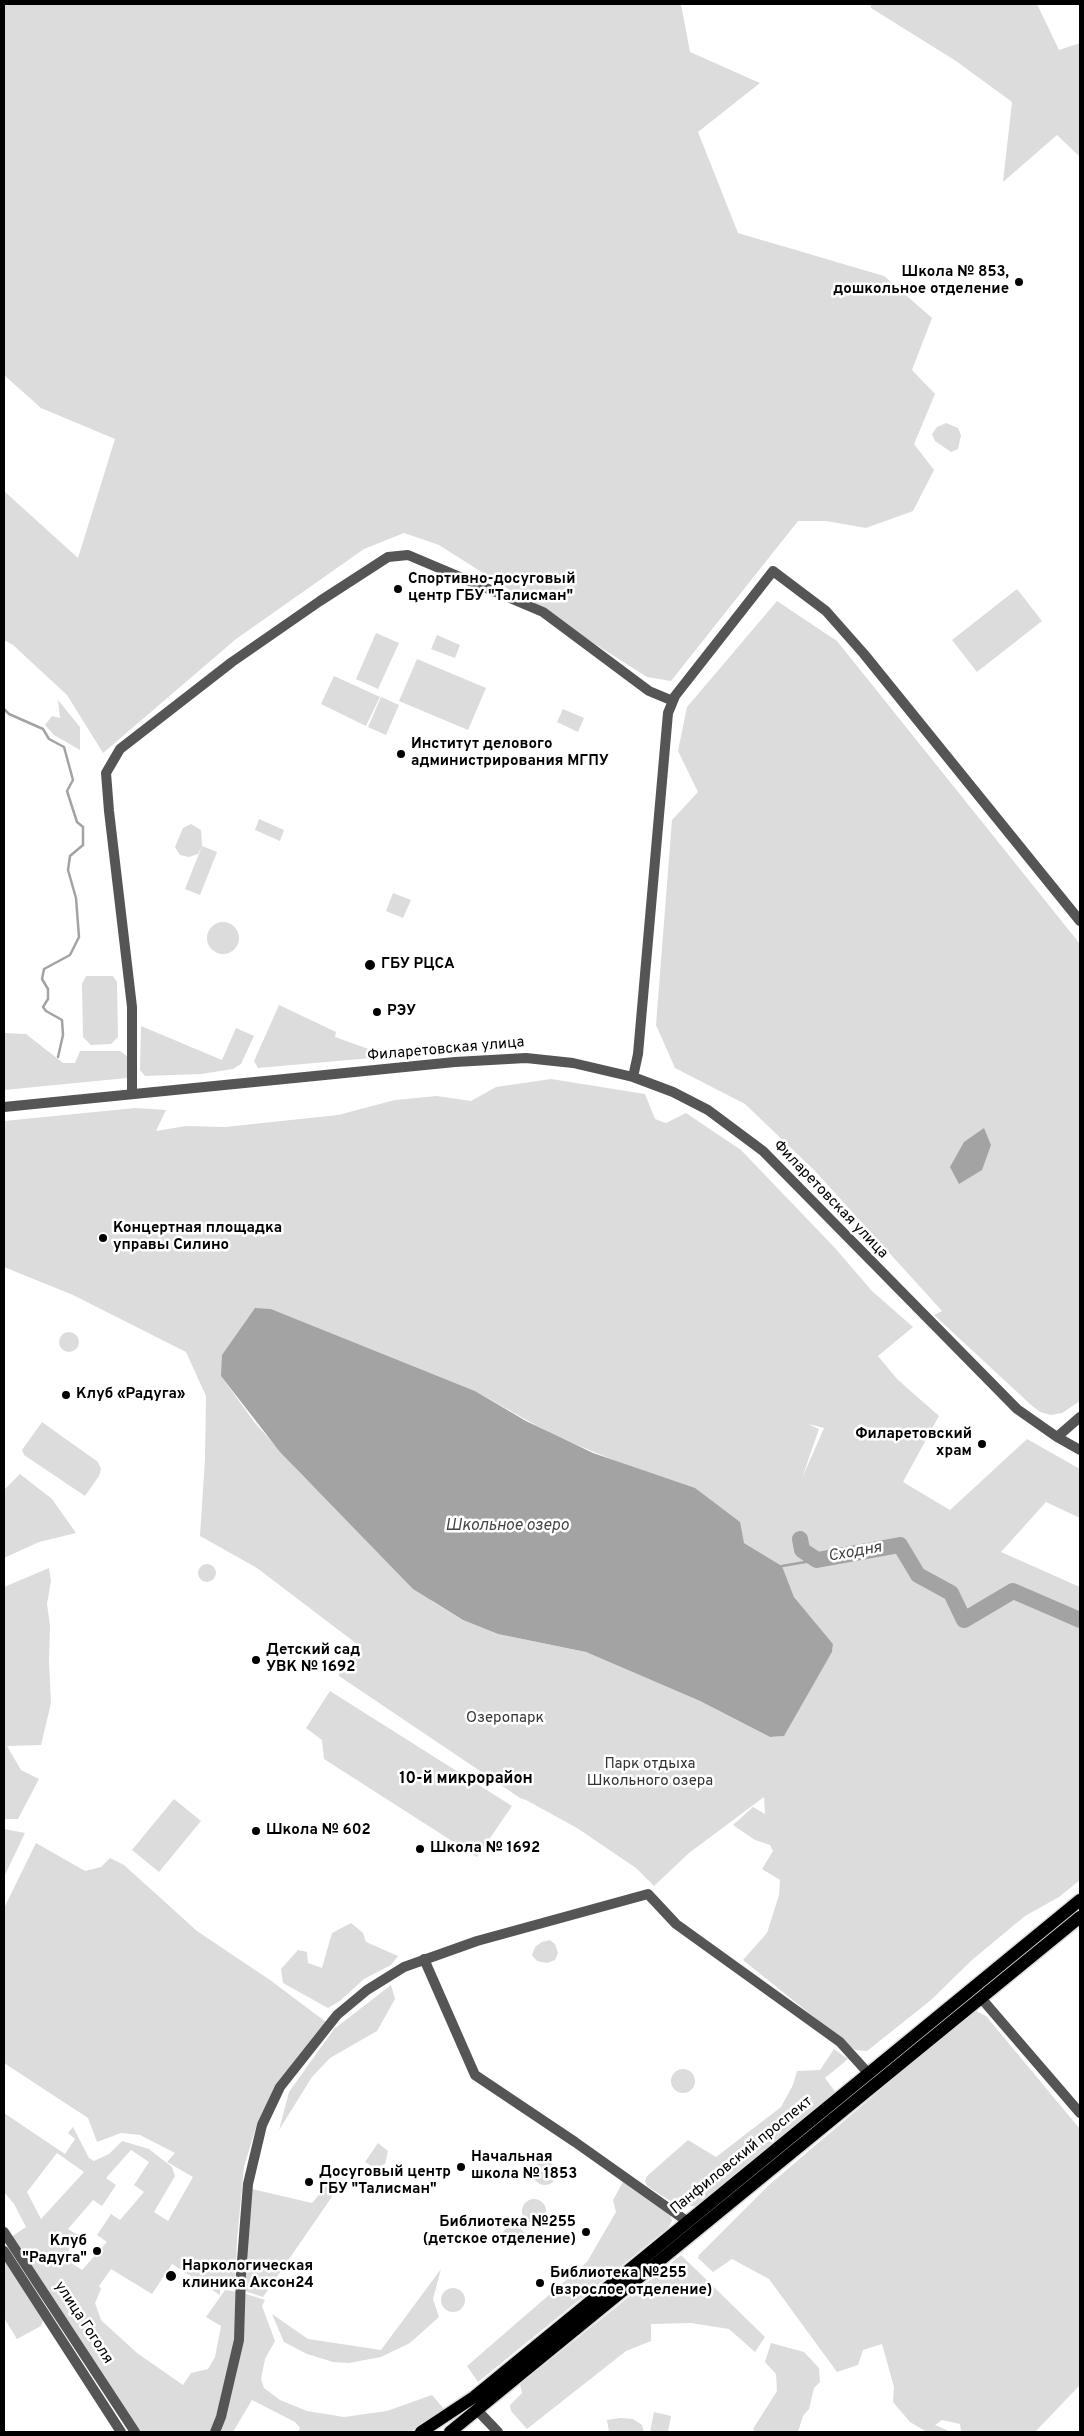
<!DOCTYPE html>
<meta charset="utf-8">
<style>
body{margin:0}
#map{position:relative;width:1084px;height:2436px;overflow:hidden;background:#fff;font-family:Overpass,sans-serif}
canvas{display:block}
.frame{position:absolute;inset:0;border:5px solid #000;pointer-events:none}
</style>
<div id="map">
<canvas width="1084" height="2436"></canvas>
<div class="frame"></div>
</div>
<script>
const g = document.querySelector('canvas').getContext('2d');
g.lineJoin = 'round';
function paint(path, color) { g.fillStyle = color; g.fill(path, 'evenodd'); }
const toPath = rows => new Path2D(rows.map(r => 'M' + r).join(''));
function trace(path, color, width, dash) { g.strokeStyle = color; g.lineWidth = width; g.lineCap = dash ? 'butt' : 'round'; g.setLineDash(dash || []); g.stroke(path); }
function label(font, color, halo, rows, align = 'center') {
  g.font = font + ' Overpass,sans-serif'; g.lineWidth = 5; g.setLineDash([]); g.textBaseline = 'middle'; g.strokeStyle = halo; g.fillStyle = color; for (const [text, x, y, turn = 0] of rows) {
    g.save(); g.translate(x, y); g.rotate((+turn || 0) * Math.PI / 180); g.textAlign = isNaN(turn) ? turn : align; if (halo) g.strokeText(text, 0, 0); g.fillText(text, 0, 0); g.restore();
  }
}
paint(toPath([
 [4,4,681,4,690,52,760,83,698,132,738,233,884,276,932,318,912,370,935,394,914,444,934,470,913,511,866,528,826,521,798,521,671,681,647,677,439,545,404,533,364,549,236,639,103,753,67,695,13,645,4,640,4,491,78,558,115,439,41,408,4,375],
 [870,4,1037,4,1059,50,1080,43,1080,157,1057,135,1003,182,1012,102,956,61,871,8],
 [946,423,958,428,961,435,958,449,951,452,935,441,932,434,937,427],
 [1017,589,1042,621,977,672,952,640],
 [777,601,837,641,1080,944,1080,1401,1062,1413,1051,1415,1040,1412,1030,1404,934,1315,942,1311,815,1171,745,1104,675,1068,656,1025,672,820,698,792,678,751,687,707],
 [376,633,399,643,378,689,356,679],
 [437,635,460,645,455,658,431,649],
 [417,659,486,688,468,730,399,701],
 [334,676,380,697,366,726,321,704],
 [381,697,399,705,386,735,368,727],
 [58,700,80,727,80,750,54,735,45,725,52,716,60,718],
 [563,709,584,718,578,732,557,722],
 [259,819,284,830,280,841,255,830],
 [191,824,201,830,202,846,217,852,200,895,185,889,202,846,198,854,189,857,180,855,175,847,183,828],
 [393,893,411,900,403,918,386,911],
 '207 938a16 16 0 1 1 32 0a16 16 0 1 1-32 0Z',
 [86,976,113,976,117,982,118,1037,111,1044,91,1045,83,1037,82,984],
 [279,1005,336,1032,335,1037,374,1051,371,1058,258,1068,254,1061],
 [141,1026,222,1060,236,1028,254,1036,241,1064,233,1069,201,1074,145,1076,140,1070],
 [4,1033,26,1034,63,1063,75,1063,80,1051,120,1051,128,1057,127,1078,4,1090],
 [551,1079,645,1094,655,1119,666,1123,686,1113,741,1150,835,1248,872,1291,913,1327,878,1356,897,1379,939,1416,903,1482,950,1510,1027,1439,1080,1469,1080,1518,1046,1502,1001,1552,1080,1587,1080,1880,1059,1897,1025,1916,972,1960,931,2000,867,2051,855,2050,743,1960,767,1933,779,1895,780,1880,762,1869,773,1851,770,1845,755,1840,733,1825,753,1807,765,1814,764,1797,689,1853,654,1886,636,1868,577,1828,526,1800,520,1798,339,1676,339,1671,357,1647,357,1644,257,1568,200,1536,205,1459,206,1396,186,1352,73,1295,4,1267,4,1121,135,1108,166,1110,156,1131,186,1126,225,1127,338,1115,395,1100,437,1096,471,1101,496,1087],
 [255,1309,271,1309,475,1391,555,1436,633,1468,744,1543,782,1566,794,1597,833,1644,832,1652,783,1736,770,1737,700,1701,586,1652,498,1634,463,1620,433,1602,302,1475,255,1423,221,1376],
 [808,1424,824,1428,802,1478,819,1429],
 '59 1342a10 10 0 1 1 20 0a10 10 0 1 1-20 0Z',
 [42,1422,98,1462,101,1469,99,1476,85,1496,24,1455,22,1450],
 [20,1474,52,1499,76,1533,39,1542,4,1558,4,1490],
 '198 1573a9 9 0 1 1 18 0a9 9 0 1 1-18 0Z',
 [49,1568,51,1581,47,1604,50,1626,49,1661,51,1703,41,1745,7,1746,21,1770,39,1779,18,1819,4,1819,4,1587],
 [330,1691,512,1806,477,1857,324,1759,322,1740,306,1728],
 [174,1799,201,1821,159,1872,132,1850],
 [4,1829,25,1833,4,1877],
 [36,1843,85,1871,101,1867,110,1858,124,1865,197,1931,270,1980,330,2025,279,2086,257,2124,244,2167,237,2240,235,2290,220,2286,220,2295,172,2264,152,2294,111,2269,99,2286,101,2289,95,2303,101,2320,137,2353,183,2385,191,2373,208,2369,215,2357,221,2326,206,2317,225,2290,240,2292,265,2300,262,2306,275,2341,265,2359,261,2379,264,2388,280,2400,307,2411,344,2417,387,2411,432,2395,444,2409,410,2432,298,2432,300,2428,295,2422,252,2400,233,2432,139,2432,8,2239,26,2227,14,2204,4,2192,4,2113,65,2154,75,2139,68,2133,73,2127,89,2158,94,2161,109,2154,122,2141,149,2149,172,2167,175,2176,154,2212,168,2221,193,2177,167,2162,175,2153,140,2135,121,2133,97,2142,88,2118,4,2063,4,1908],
 [131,2150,149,2162,134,2185,144,2192,120,2220,111,2214,97,2235,107,2242,82,2270,64,2258,78,2235,68,2229,93,2200,102,2206,116,2185,106,2178],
 [57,2153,84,2172,41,2219,27,2192],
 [351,1923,363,1933,366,1942,398,1956,391,1965,364,1979,341,2000,328,2008,283,1983,281,1969,298,1950,307,1952,308,1963,322,1968,332,1933],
 [550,1940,555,1944,558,1953,555,1960,547,1963,537,1961,532,1955,535,1947,542,1942],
 [391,1985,395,1999,377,2031,330,2058,312,2077,279,2130,289,2092,334,2029],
 [974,2010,986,2016,1080,2129,1080,2385,1035,2432,961,2432,960,2424,942,2420,935,2425,947,2430,948,2432,927,2432,910,2422,893,2402,894,2387,882,2344,863,2350,858,2365,837,2372,769,2279,732,2259,713,2272,698,2258,699,2255,769,2185],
 [834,2049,848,2059,825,2078,836,2093,696,2206,678,2206,647,2186,645,2181,647,2176,688,2140,716,2157,781,2107,793,2085,797,2071,820,2070],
 '671 2081a12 12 0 1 1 24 0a12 12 0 1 1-24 0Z',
 [378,2143,388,2151,385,2164,375,2168,365,2162],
 '533 2173a12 12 0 1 1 24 0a12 12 0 1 1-24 0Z',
 [332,2179,340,2185,263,2297,242,2290,252,2189,312,2203],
 [624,2180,670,2214,672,2221,668,2228,478,2382,467,2366,587,2262,616,2212,613,2200],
 '522 2211a12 12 0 1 1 24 0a12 12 0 1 1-24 0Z',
 [512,2221,527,2235,511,2246,500,2236],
 [681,2255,765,2337,755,2352,729,2329,691,2323,651,2324,651,2341,626,2351,527,2429,511,2411,510,2405,522,2393,520,2384],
 [4,2260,43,2320,41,2326,17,2339,4,2318],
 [441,2269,433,2299,439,2317,410,2343,381,2357,349,2363,333,2362,307,2354,284,2342,272,2314,308,2339,381,2350],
 '441 2300a12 12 0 1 1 24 0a12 12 0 1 1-24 0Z',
 [771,2343,804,2352,819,2368,820,2382,814,2388,809,2409,803,2416,798,2432,755,2432,753,2429,777,2391,776,2374,765,2362],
 [654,2412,671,2416,668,2432,650,2432],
 [621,2418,633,2419,642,2425,644,2432,609,2432,607,2420]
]), '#dcdcdc');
paint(toPath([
 [984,1128,991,1145,982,1170,959,1184,950,1167,964,1142],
 [255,1308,271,1309,475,1391,526,1421,593,1453,695,1488,740,1522,744,1543,782,1566,794,1597,833,1644,832,1652,784,1736,770,1737,700,1701,586,1652,498,1634,463,1620,413,1589,280,1452,221,1376,222,1355]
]), '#a3a3a3');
trace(toPath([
 [4,709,9,714,43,729,49,739,64,747,73,780,67,791,77,822,83,827,83,845,70,856,68,870,76,898,79,937,70,955,44,969,42,979,48,989,48,999,43,1007,46,1011,62,1020,63,1035,58,1057],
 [782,1566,817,1560]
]), '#a3a3a3', 2.5);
trace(toPath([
 [800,1539,802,1550,817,1560,900,1545,918,1575,951,1593,964,1620,1013,1591,1080,1620]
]), '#a3a3a3', 16);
const major = toPath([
 [421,2432,474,2397,1080,1900],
 [450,2432,1080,1917]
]);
trace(major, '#dbdbdb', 15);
trace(toPath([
 [633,1077,638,1054,668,713,675,696,773,571,826,611,864,654,1080,921],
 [132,1094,132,1007,109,811,106,773,120,749,232,662,320,601,388,557,408,555,543,612,649,691,673,701],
 [4,1107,455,1062,526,1058,573,1063,633,1077,673,1092,708,1110,763,1151,1017,1409,1057,1437,1080,1450],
 [1057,1437,1080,1417],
 [424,1959,475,2075,575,2142,688,2222],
 [981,1998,1080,2113],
 [4,2232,135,2432],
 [4,2251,121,2432],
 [477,2410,498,2432],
 [215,2432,221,2417,239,2340,241,2274,248,2184,262,2125,280,2087,337,2015,367,1990,404,1967,477,1941,648,1894,676,1924,840,2042,869,2074]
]), '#555', 10);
trace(major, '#000', 12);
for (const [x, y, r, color] of [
 [1019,282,5,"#000"],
 [398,589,5,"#000"],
 [401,754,5,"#000"],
 [370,965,6,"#000"],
 [377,1012,5,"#000"],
 [103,1238,5,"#000"],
 [66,1395,5,"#000"],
 [982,1444,5,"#000"],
 [256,1660,5,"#000"],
 [256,1831,5,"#000"],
 [420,1849,5,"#000"],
 [461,2167,5,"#000"],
 [309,2182,5,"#000"],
 [586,2232,5,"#000"],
 [97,2251,5,"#000"],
 [171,2276,6,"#000"],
 [540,2283,5,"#000"]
]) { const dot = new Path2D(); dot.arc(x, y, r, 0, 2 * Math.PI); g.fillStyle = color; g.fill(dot); trace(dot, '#fff', 2); }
label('bold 15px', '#000', '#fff', [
 ["Школа № 853,",1009,273,"right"],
 ["дошкольное отделение",1009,290,"right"],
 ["Спортивно-досуговый",408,580],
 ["центр ГБУ \"Талисман\"",408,597],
 ["Институт делового",411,745],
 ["администрирования МГПУ",411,762],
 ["ГБУ РЦСА",381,965],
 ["РЭУ",387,1012],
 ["Концертная площадка",113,1229],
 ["управы Силино",113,1246],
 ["Клуб «Радуга»",76,1395],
 ["Филаретовский",972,1435,"right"],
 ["храм",972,1452,"right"],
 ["Детский сад",266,1651],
 ["УВК № 1692",266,1668],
 ["Школа № 602",266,1831],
 ["Школа № 1692",430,1849],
 ["Начальная",471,2158],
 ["школа № 1853",471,2175],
 ["Досуговый центр",319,2173],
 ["ГБУ \"Талисман\"",319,2190],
 ["Библиотека №255",576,2223,"right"],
 ["(детское отделение)",576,2240,"right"],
 ["Клуб",87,2242,"right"],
 ["\"Радуга\"",87,2259,"right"],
 ["Наркологическая",182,2267],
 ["клиника Аксон24",182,2284],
 ["Библиотека №255",550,2274],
 ["(взрослое отделение)",550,2291]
], 'left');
label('15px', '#000', '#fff', [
 ["Филаретовская улица",446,1050,-5],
 ["Филаретовская улица",830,1200,46],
 ["Панфиловский проспект",742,2156,-39],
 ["улица Гоголя",83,2323,57]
]);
label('15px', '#333', '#fff', [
 ["Озеропарк",505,1719],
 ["Парк отдыха",650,1765],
 ["Школьного озера",650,1782]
]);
label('italic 16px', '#444', '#fff', [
 ["Школьное озеро",507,1527],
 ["Сходня",855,1553,-10]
]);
label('bold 16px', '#000', '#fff', [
 ["10-й микрорайон",466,1780]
]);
</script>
